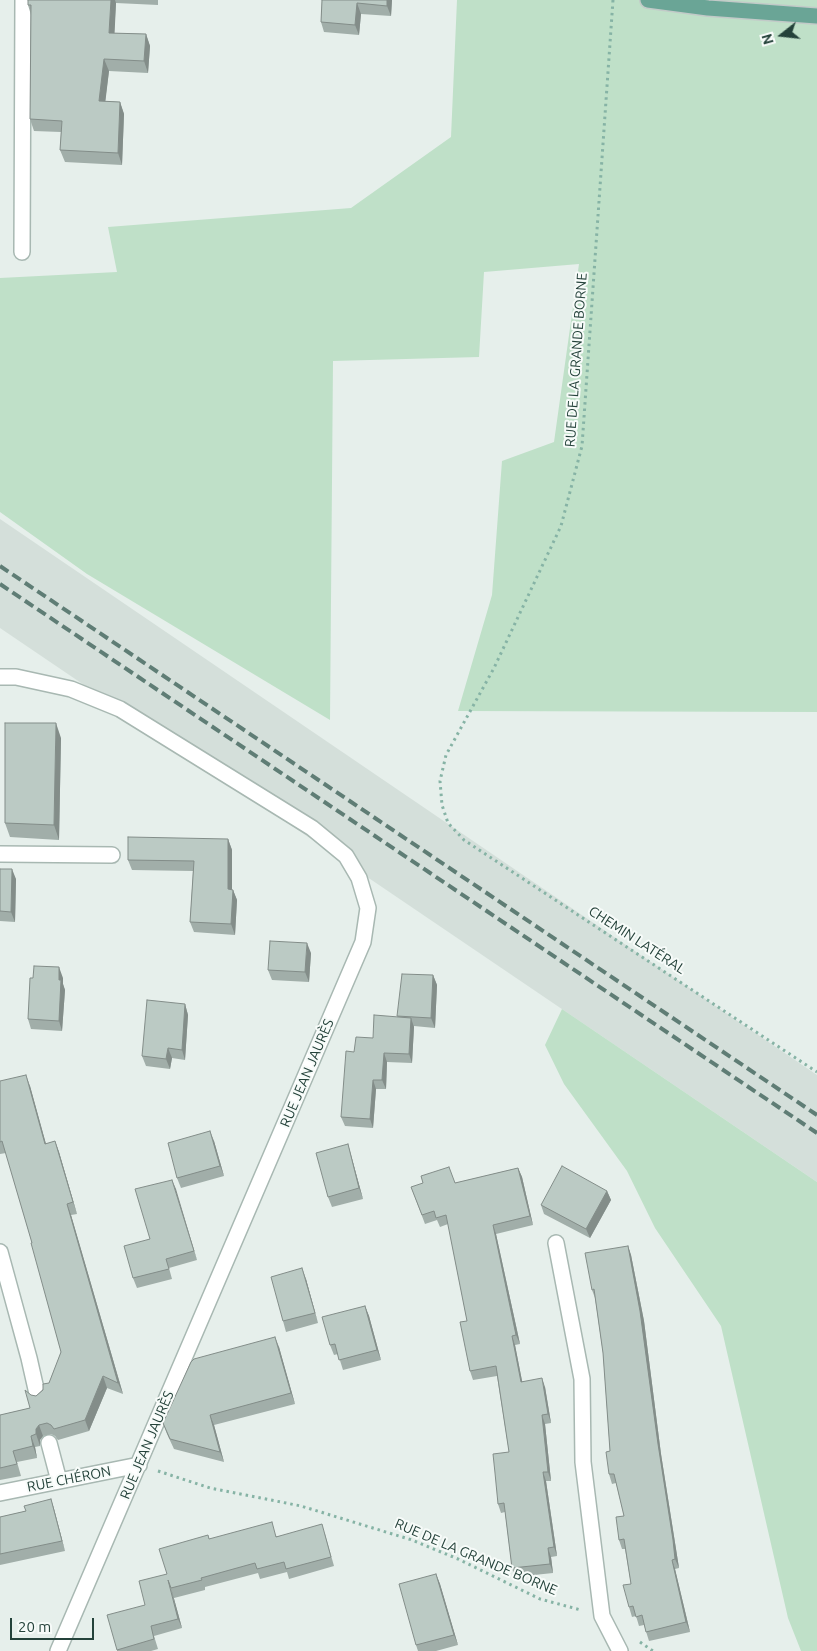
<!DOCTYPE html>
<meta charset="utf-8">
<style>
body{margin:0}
#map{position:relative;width:817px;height:1651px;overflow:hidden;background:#e6efeb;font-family:Ubuntu,sans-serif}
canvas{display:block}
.north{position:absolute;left:757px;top:10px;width:50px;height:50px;-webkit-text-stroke:4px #f7fbf9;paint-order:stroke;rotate:254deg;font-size:14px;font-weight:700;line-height:20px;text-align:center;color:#24423a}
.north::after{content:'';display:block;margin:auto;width:18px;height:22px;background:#24423a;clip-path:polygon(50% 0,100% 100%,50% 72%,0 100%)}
.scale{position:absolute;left:10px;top:1618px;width:84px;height:22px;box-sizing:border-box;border:2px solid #24423a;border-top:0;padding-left:6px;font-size:15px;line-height:18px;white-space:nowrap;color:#24423a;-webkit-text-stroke:4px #f7fbf9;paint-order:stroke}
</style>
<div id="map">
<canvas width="817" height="1651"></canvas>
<div class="north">N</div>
<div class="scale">20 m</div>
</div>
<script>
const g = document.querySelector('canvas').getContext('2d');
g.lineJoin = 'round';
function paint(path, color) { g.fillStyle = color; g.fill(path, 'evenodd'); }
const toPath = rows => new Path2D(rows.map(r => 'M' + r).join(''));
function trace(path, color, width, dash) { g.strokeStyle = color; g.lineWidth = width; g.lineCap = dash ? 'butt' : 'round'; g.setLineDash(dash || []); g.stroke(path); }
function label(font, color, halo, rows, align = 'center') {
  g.font = font + ' Ubuntu,sans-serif'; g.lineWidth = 4; g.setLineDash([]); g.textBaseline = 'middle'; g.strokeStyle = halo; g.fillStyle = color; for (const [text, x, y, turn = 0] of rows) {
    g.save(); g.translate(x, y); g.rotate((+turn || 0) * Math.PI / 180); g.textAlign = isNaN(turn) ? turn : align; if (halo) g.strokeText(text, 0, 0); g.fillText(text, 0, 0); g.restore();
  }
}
paint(toPath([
 [0,519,817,1075,817,1182,0,628]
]), '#d4dfda');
paint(toPath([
 [457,0,817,0,817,712,458,711,492,595,502,461,554,442,579,264,484,272,479,357,333,361,330,720,87,574,0,512,0,278,117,272,108,227,351,208,451,137],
 [562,1009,817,1182,817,1651,801,1651,788,1618,721,1326,655,1228,627,1171,564,1084,545,1045]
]), '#bfe0c8');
const minor = toPath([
 [22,252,23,0],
 [0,677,16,677,71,689,120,709,312,828,346,856,359,878,368,908,363,942,58,1651],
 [0,854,112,855],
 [556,1243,582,1379,583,1462,602,1616,620,1651],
 [0,1252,29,1358,38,1398],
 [49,1443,59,1481],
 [0,1493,139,1465]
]);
const major = toPath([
 [648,0,708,8,817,16]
]);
trace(minor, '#a8b8b2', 18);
trace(major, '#c2cac8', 18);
trace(toPath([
 [613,0,582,446,561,526,494,668,446,755,440,781,442,805,448,823,464,840,817,1072],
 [158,1471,210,1488,301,1506,412,1540,458,1559,540,1599,581,1610],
 [640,1642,653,1651]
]), '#86b3a5', 3, [2.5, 4]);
trace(minor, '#fff', 15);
trace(major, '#6aa596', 15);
trace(toPath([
 [0,566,817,1115],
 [0,584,817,1133]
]), '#5f7d75', 4, [10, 5]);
paint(toPath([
 [28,0,158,0,158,5,116,3,114,33,146,34,150,46,148,73,109,71,105,101,120,102,124,114,122,165,65,162,60,150,61,132,34,131,30,119,31,15,28,5],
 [322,0,392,0,391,16,361,14,359,35,324,32,321,22],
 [61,738,59,840,10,837,5,823],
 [228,839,232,850,232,890,233,890,237,900,235,935,194,932,190,922,193,871,132,870,128,860],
 [0,869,16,879,15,922,0,921],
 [311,953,309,982,272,980,268,970],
 [433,975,437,985,435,1028,414,1026,412,1063,387,1062,386,1089,376,1089,373,1128,345,1126,341,1117,354,1052,373,1038,398,1017,397,1016],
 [63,978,63,984,65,990,62,1031,31,1029,28,1019],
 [185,1004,188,1015,185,1060,172,1058,170,1069,146,1066,142,1056],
 [0,1081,30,1086,46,1144,55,1141,59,1152,77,1214,71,1215,123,1394,107,1388,89,1431,58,1440,55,1436,51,1434,43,1436,40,1440,40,1446,35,1447,37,1458,17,1462,21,1476,0,1480,0,1415,30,1408,31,1395,36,1396,49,1383,61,1352,32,1243,6,1153,0,1154],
 [214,1141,224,1176,181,1188,177,1178],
 [348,1144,363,1199,332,1207,328,1197],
 [518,1168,522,1177,533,1225,496,1234,520,1344,515,1345,522,1381,545,1387,551,1423,545,1424,551,1481,546,1481,557,1556,551,1557,553,1573,515,1577,512,1568,505,1512,501,1513,498,1504,509,1452,497,1376,473,1380,470,1371,467,1321,448,1224,440,1227,437,1220,425,1224,411,1187,455,1183],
 [172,1180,197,1260,169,1268,172,1279,137,1288,133,1278,150,1239],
 [607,1191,611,1200,590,1238,544,1214,541,1205],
 [628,1246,631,1255,644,1321,661,1454,679,1568,675,1569,690,1632,649,1641,644,1625,639,1626,636,1616,632,1617,629,1607,631,1584,625,1549,622,1549,619,1540,624,1516,616,1483,612,1484,609,1474,610,1451,603,1353,595,1298,592,1290],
 [306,1279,318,1323,286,1332,283,1321],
 [365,1306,369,1316,381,1360,343,1370,338,1354,334,1355,330,1345],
 [279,1347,295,1404,214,1425,224,1462,174,1449,167,1434,163,1423],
 [51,1499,54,1509,65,1551,0,1565,0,1517,26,1511],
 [325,1534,334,1566,289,1579,287,1572,260,1579,258,1573,205,1587,205,1590,174,1598,173,1595,182,1628,154,1636,158,1649,151,1651,117,1651,117,1650,145,1605,167,1574,209,1539],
 [436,1574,440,1584,458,1645,436,1651,418,1651,416,1645]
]), '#a1aea9');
paint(toPath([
 [111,0,115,0,116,3,114,45,109,33],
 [387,0,392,0,391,16,387,6],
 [357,3,361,14,359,35,355,25],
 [146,34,150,46,148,73,144,61],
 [104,59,109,71,104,113,99,101],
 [120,102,124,114,122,165,118,153],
 [56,723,61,738,59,840,54,825],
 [228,839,232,850,232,899,228,889],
 [12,869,16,879,15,922,11,912],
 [233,890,237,900,235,935,231,924],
 [307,943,311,953,309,982,305,972],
 [59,967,63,978,63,984,65,990,62,1031,59,1021],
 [433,975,437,985,435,1028,431,1018],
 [185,1004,188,1015,185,1060,182,1050],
 [411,1018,414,1027,412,1063,409,1054],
 [168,1048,172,1058,170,1069,166,1059],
 [384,1053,387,1062,386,1089,382,1080],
 [26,1075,30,1086,49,1155,45,1144],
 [373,1080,376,1089,373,1128,370,1119],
 [210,1131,214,1141,224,1176,220,1166],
 [55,1141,59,1152,77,1214,73,1202],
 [348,1144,363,1199,359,1188],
 [518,1168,522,1177,533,1225,530,1216],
 [172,1180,176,1189,197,1260,194,1251],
 [607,1191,611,1200,590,1238,586,1229],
 [67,1204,71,1215,123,1394,118,1383],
 [493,1225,496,1234,520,1344,516,1335],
 [628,1246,631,1255,644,1321,661,1454,679,1568,675,1559],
 [302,1268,306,1279,318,1323,315,1313],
 [365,1306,369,1316,381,1360,377,1350],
 [512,1336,515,1345,524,1391,521,1382],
 [275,1337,279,1347,295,1404,291,1393],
 [103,1376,107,1388,89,1431,85,1420],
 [542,1378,545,1387,551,1423,548,1414],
 [210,1415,214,1425,224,1462,220,1452],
 [542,1415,545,1424,551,1481,548,1472],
 [39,1425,43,1436,40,1440,40,1446,36,1434,36,1429],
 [31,1436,35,1447,37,1458,33,1446],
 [543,1472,546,1481,557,1556,554,1547],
 [51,1499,54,1509,65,1551,62,1541],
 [548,1548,551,1557,553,1573,550,1564],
 [672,1560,675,1569,690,1632,686,1622],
 [436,1574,440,1584,458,1645,454,1635],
 [171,1588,173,1595,182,1628,178,1619]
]), '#838d89');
const building = toPath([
 [28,0,111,0,109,33,146,34,144,61,104,59,99,101,120,102,118,153,60,150,62,121,30,119,31,5,28,5,28,0],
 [322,0,387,0,387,6,357,3,355,25,321,22,322,0],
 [5,723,56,723,54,825,5,823,5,723],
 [128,837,228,839,228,889,233,890,231,924,190,922,194,861,128,860,128,837],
 [0,869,12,869,11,912,0,911,0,869],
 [270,941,307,943,305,972,268,970,270,941],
 [34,966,59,967,59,980,61,980,59,1021,28,1019,30,978,33,978,34,966],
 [402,974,433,975,431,1018,397,1016,402,974],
 [147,1000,185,1004,182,1050,168,1048,166,1059,142,1056,147,1000],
 [374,1015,411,1018,409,1054,384,1053,382,1080,373,1080,370,1119,341,1117,346,1051,354,1052,356,1037,373,1038,374,1015],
 [26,1075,45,1144,55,1141,73,1202,67,1204,118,1383,103,1376,85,1420,54,1429,51,1425,47,1423,39,1425,36,1429,36,1434,31,1436,33,1446,13,1451,17,1464,0,1468,0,1415,30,1408,25,1390,31,1395,36,1396,43,1390,43,1384,49,1383,61,1352,31,1243,32,1243,2,1141,0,1142,0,1081,26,1075],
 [210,1131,220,1166,177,1178,168,1143,210,1131],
 [348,1144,359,1188,328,1197,316,1153,348,1144],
 [562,1166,607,1191,586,1229,541,1205,562,1166],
 [449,1167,455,1183,518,1168,530,1216,493,1225,516,1335,512,1336,521,1382,542,1378,548,1414,542,1415,548,1472,543,1472,554,1547,548,1548,550,1564,512,1568,504,1503,498,1504,495,1473,493,1454,509,1452,496,1366,470,1371,460,1322,467,1321,446,1215,436,1218,434,1211,422,1215,411,1187,423,1183,421,1176,449,1167],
 [172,1180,194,1251,166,1259,169,1269,133,1278,124,1246,150,1239,135,1189,172,1180],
 [628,1246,640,1311,658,1444,673,1540,675,1559,672,1560,686,1622,646,1632,642,1615,636,1617,633,1606,629,1607,623,1585,631,1584,624,1539,619,1540,616,1517,624,1516,614,1474,609,1474,606,1452,610,1451,603,1353,594,1289,592,1290,585,1253,628,1246],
 [302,1268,315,1313,283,1321,271,1277,302,1268],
 [365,1306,377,1350,339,1360,335,1344,330,1345,322,1317,365,1306],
 [275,1337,291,1393,210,1415,220,1452,170,1439,163,1423,191,1362,194,1359,275,1337],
 [51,1499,62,1541,0,1554,0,1517,26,1511,24,1506,51,1499],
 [272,1522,276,1537,322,1524,331,1557,286,1569,284,1562,257,1569,255,1563,201,1578,202,1580,171,1588,168,1580,178,1619,151,1626,154,1639,117,1650,107,1615,145,1605,139,1581,167,1574,159,1549,208,1535,209,1539,272,1522],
 [436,1574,454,1635,416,1645,399,1584,436,1574]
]);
paint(building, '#bbcac4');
trace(building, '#838d89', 1);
label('14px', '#24423a', '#f7fbf9', [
 ["RUE DE LA GRANDE BORNE",576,360,-86],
 ["CHEMIN LATÉRAL",637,940,33],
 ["RUE JEAN JAURÈS",307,1073,-67],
 ["RUE JEAN JAURÈS",147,1445,-67],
 ["RUE CHÉRON",69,1479,-11],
 ["RUE DE LA GRANDE BORNE",476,1557,23]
]);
</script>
